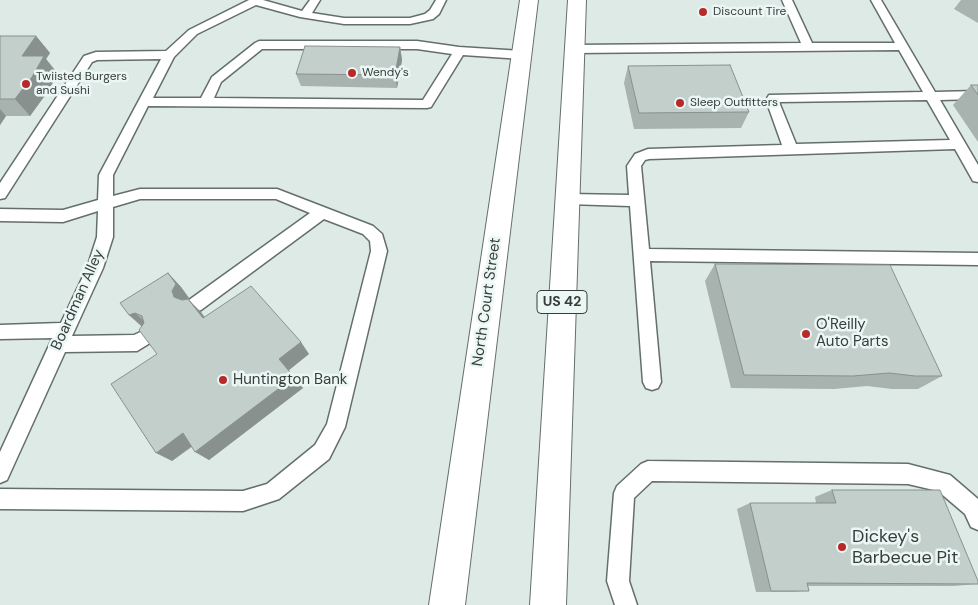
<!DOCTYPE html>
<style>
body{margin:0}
canvas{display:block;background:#deeae6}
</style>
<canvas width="978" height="605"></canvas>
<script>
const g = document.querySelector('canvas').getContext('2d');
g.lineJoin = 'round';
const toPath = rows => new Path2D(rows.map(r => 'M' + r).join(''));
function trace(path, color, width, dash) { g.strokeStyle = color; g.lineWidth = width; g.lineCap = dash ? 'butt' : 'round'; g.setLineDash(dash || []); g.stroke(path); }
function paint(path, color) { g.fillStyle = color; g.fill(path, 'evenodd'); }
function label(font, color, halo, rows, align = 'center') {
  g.font = font + ' "DM Sans",sans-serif'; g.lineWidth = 5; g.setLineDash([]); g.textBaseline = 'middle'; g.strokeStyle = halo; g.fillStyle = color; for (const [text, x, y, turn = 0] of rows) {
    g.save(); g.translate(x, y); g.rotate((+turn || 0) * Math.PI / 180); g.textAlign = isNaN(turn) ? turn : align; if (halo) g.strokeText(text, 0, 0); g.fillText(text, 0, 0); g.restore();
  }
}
const service = toPath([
 [249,0,263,0,302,11,310,0,320,0,312,13,344,18,410,18,425,14,430,10,436,0,446,0,439,14,433,19,410,24,344,24,300,17,256,5,197,34,174,57,153,98,201,98,212,77,255,43,259,41,417,41,459,47,522,51,528,55,522,59,463,55,431,107,427,108,148,106,113,175,113,196,140,189,277,189,373,226,382,234,387,251,345,427,329,459,279,499,243,511,0,509,0,489,243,491,267,484,315,445,327,424,371,251,370,241,363,234,324,219,201,310,195,312,189,310,187,305,189,300,310,213,276,199,140,199,113,207,113,237,103,268,72,336,134,335,149,328,155,330,157,335,155,340,137,351,65,352,7,480,0,483,0,452,52,339,54,338,0,339,0,325,61,323,87,268,97,237,98,211,63,222,0,221,0,209,63,210,98,200,99,175,161,59,97,60,92,62,5,198,0,199,0,183,84,56,96,52,166,51,189,30,249,0],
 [262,49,417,49,452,54,423,100,214,98,221,82,262,49],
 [782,0,792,0,812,43,895,43,871,0,881,0,935,92,978,91,978,99,940,100,978,165,978,182,973,181,955,149,649,159,645,160,641,166,649,249,978,253,978,265,650,261,661,382,658,388,652,390,646,388,643,382,630,206,567,204,562,203,560,199,562,195,567,194,629,195,627,166,635,154,648,149,782,145,766,100,769,95,923,92,899,50,574,53,568,49,574,45,801,43,782,0],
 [927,100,950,140,796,144,779,102,927,100],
 [648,461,908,464,950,475,978,499,978,530,971,527,965,514,938,491,908,484,652,481,634,498,629,581,637,605,615,605,607,581,614,493,617,486,641,464,648,461]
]);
const primary = toPath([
 [520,0,538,0,465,605,429,605,520,0],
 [568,0,586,0,566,605,530,605,568,0]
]);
trace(service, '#646f6c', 3);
trace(primary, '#646f6c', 2);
paint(service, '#fff');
paint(primary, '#fff');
paint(toPath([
 [961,0,978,0,978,23,954,9],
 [0,36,36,36,50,53,46,59,58,74,46,94,30,116,6,116,0,125],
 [400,47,402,60,397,88,301,86,296,74],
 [628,66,749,112,741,128,634,129,624,83],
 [971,85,978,85,978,142,953,105],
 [715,264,942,376,918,389,892,389,867,386,834,389,731,388,705,281],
 [168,273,181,287,189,298,188,299,204,317,309,354,288,370,303,388,209,460,192,447,172,461,157,354,142,327,129,315],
 [832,490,978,584,953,586,808,586,809,591,792,592,756,592,737,509,750,503,816,503,815,497]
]), '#a8b2af');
paint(toPath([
 [36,36,50,53,46,59,58,74,46,94,30,116,15,99,22,56],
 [400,47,402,60,397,88,395,75],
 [0,109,6,116,0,125],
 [168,273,181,287,189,298,188,299,201,312,215,331,185,304,174,297],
 [135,313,150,326,144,328,129,315],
 [301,342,309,354,288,371,279,359],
 [294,377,303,388,209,460,195,452],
 [183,433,197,442,172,461,156,453]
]), '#88918e');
const building = toPath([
 [0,36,36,36,22,56,44,56,32,77,15,99,0,99,0,36],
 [305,46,400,47,395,75,296,74,305,46],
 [730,65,749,112,639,113,628,66,730,65],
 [971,85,978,85,978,95,971,85],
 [715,264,890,265,942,376,915,376,889,373,853,376,744,375,715,264],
 [168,273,176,284,172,291,174,297,182,300,188,299,203,318,251,286,301,342,279,359,294,377,195,452,183,433,156,453,111,384,157,354,139,330,144,323,142,316,135,313,129,315,120,303,168,273],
 [832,490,940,490,978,581,978,584,807,583,809,591,771,591,750,503,836,503,832,490]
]);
paint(building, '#c3cfcb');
trace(building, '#88918e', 1);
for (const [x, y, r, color] of [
 [703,12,5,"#b82929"],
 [352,73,5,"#b82929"],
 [26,84,5,"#b82929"],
 [680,103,5,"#b82929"],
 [806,334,5,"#b82929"],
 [223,380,5,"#b82929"],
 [842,547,5,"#b82929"]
]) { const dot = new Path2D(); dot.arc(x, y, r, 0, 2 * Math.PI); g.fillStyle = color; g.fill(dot); trace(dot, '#ebf7f4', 2); }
label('12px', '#383d3b', '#ebf7f4', [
 ["Discount Tire",713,12],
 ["Wendy's",362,73],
 ["Twiisted Burgers",36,77],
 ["and Sushi",36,91],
 ["Sleep Outfitters",690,103]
], 'left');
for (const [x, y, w] of [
 [562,302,50]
]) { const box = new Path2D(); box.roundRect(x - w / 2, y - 11.5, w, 23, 4); g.fillStyle = '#ebf7f4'; g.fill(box); trace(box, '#383d3b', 1); }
label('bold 14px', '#383d3b', null, [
 ["US 42",562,302]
]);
label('15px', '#383d3b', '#ebf7f4', [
 ["Boardman Alley",78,300,-66],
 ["North Court Street",487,302,-82]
]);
label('15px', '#383d3b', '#ebf7f4', [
 ["O'Reilly",816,325],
 ["Auto Parts",816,342],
 ["Huntington Bank",233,380]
], 'left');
label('18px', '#383d3b', '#ebf7f4', [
 ["Dickey's",852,537],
 ["Barbecue Pit",852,558]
], 'left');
</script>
